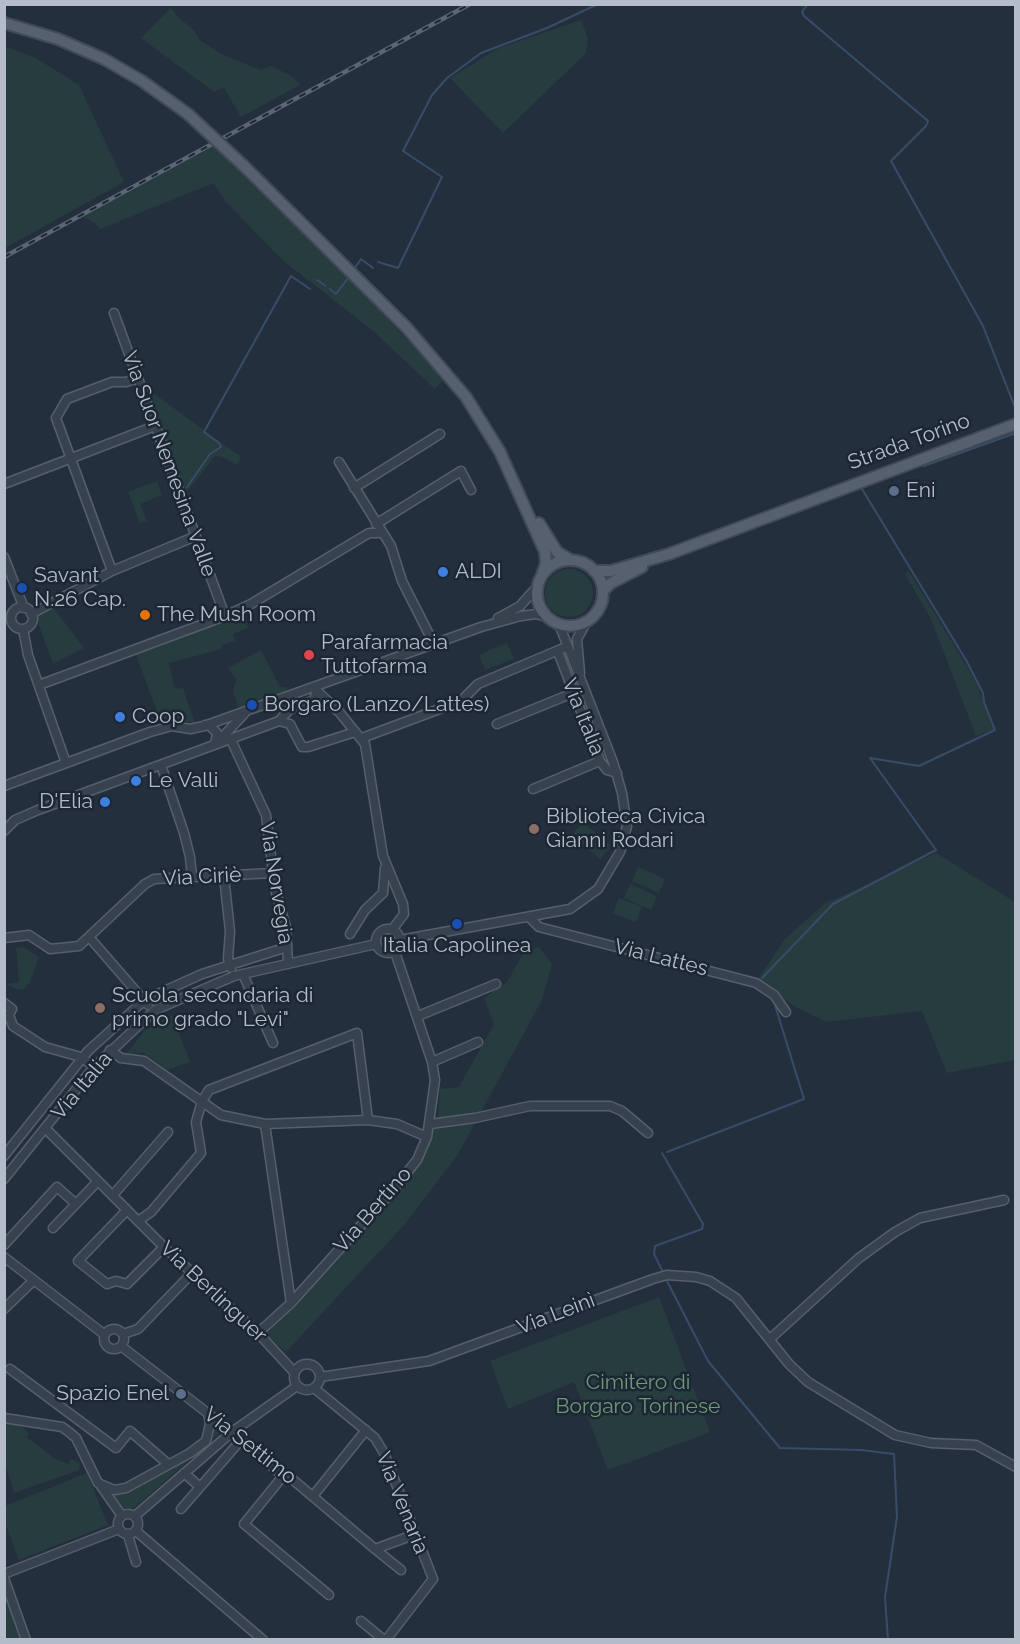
<!DOCTYPE html>
<meta charset="utf-8">
<style>
body{margin:0}
#map{position:relative;width:1020px;height:1644px;overflow:hidden;background:#242f3e;font-family:Raleway,sans-serif}
canvas{display:block}
.frame{position:absolute;inset:0;border:6px solid #b4bcc9;pointer-events:none}
</style>
<div id="map">
<canvas width="1020" height="1644"></canvas>
<div class="frame"></div>
</div>
<script>
const g = document.querySelector('canvas').getContext('2d');
g.lineJoin = 'round';
function paint(path, color) { g.fillStyle = color; g.fill(path, 'evenodd'); }
const toPath = rows => new Path2D(rows.map(r => 'M' + r).join(''));
function trace(path, color, width, dash) { g.strokeStyle = color; g.lineWidth = width; g.lineCap = dash ? 'butt' : 'round'; g.setLineDash(dash || []); g.stroke(path); }
function label(font, color, halo, rows, align = 'center') {
  g.font = font + ' Raleway,sans-serif'; g.lineWidth = 5; g.setLineDash([]); g.textBaseline = 'middle'; g.strokeStyle = halo; g.fillStyle = color; for (const [text, x, y, turn = 0] of rows) {
    g.save(); g.translate(x, y); g.rotate((+turn || 0) * Math.PI / 180); g.textAlign = isNaN(turn) ? turn : align; if (halo) g.strokeText(text, 0, 0); g.fillText(text, 0, 0); g.restore();
  }
}
paint(toPath([
 [171,8,178,17,194,30,200,40,221,54,261,70,271,66,293,77,300,85,241,117,224,88,214,92,141,38],
 [581,20,588,38,586,53,503,133,450,78,499,48],
 [4,46,34,57,79,85,124,182,5,248],
 [214,146,369,299,444,379,435,389,372,330,281,259,225,201,214,183,100,229,95,223,83,217],
 [149,390,241,457,237,465,223,457,215,456,186,493],
 [157,481,162,495,140,504,147,521,140,523,128,492],
 '545 593a24 24 0 1 1 48 0a24 24 0 1 1-48 0Z',
 [909,571,975,680,994,729,976,736,931,619,905,574],
 [53,607,84,648,53,664,36,617],
 [243,615,248,628,233,634,235,641,221,645,222,649,169,663,175,689,183,688,195,723,173,721,162,725,136,655],
 [507,643,514,659,485,670,479,655],
 [261,650,280,687,286,687,288,691,238,708,233,691,236,679,228,668],
 [583,822,611,846,600,859,572,835],
 [936,853,1015,902,1015,1060,947,1073,922,1011,827,1022,794,1006,758,979,785,939,824,904],
 [638,867,665,879,659,893,632,881],
 [630,884,657,896,651,910,624,898],
 [619,898,642,907,636,922,613,913],
 [23,947,39,957,30,982,24,989,17,990,6,984,19,982,16,948],
 [539,947,552,964,542,1000,457,1156,405,1224,286,1352,264,1333,386,1203,420,1162,438,1117,440,1089,459,1087,494,1024,484,998,507,982,524,952],
 [172,1015,190,1062,167,1070,144,1053,126,1054,145,1030],
 [659,1297,710,1432,608,1470,574,1382,508,1409,490,1361],
 [212,1420,223,1430,134,1508,121,1508,112,1493,122,1493,206,1441],
 [5,1423,21,1425,29,1434,27,1437,54,1458,68,1464,71,1459,80,1463,79,1470,14,1493,5,1464],
 [87,1473,108,1525,19,1560,5,1523,5,1506],
 [5,1579,27,1639,5,1639]
]), '#263c3f');
trace(toPath([
 [808,4,802,12,804,16,928,121,926,126,891,161,983,326,1016,410],
 [378,262,398,268,442,177,403,151,432,95,447,78,481,53,547,28,598,4],
 [355,268,361,259,373,268],
 [317,280,326,286],
 [330,289,336,294,348,278],
 [924,466,1016,433],
 [187,487,210,454,221,447,219,443,204,432,291,276,310,289],
 [762,978,833,904,936,850,870,758,919,766,995,730,984,702,983,693,966,660,862,489],
 [667,1152,804,1099,774,1002],
 [662,1270,654,1254,655,1246,702,1229,703,1224,662,1153],
 [667,1281,708,1361,780,1448,861,1450,894,1454,897,1517,885,1597,888,1640]
]), '#394c67', 2);
const minor = toPath([
 [114,313,225,616],
 [339,462,391,546,402,581,434,644],
 [4,484,155,426],
 [354,488,440,434],
 [376,524,461,471,471,490],
 [4,557,24,608],
 [112,571,56,418,67,399,112,382,126,382,137,378],
 '11 618a11 11 0 1 1 22 0a11 11 0 1 1-22 0Z',
 [31,614,112,571,196,536],
 [498,618,520,606,537,587],
 [23,629,28,655,66,763],
 [558,652,600,761,607,770,617,773],
 [580,673,577,639,587,621],
 [39,685,225,616,251,604,369,533,382,533],
 [313,687,340,713,365,744,383,856,403,904,404,914,392,930],
 [279,721,289,710,314,700,316,693],
 [497,724,573,693],
 [205,725,210,726,217,733,215,744],
 [362,738,461,701,478,684,566,647],
 [231,740,266,815,275,889,286,927,288,962],
 [216,744,244,714],
 [161,765,184,833,190,857,192,877],
 [4,786,150,732,172,726,190,729,204,726,481,627,521,616,536,614,547,617],
 [533,789,600,761],
 [4,831,15,820,38,810,279,721,290,724,302,747,308,747,355,732],
 [224,877,230,931,228,959,231,968],
 [530,918,539,927,756,983,774,995,786,1012],
 '376 941a12 12 0 1 1 24 0a12 12 0 1 1-24 0Z',
 [350,934,365,910,383,893,385,868],
 [89,937,148,1005],
 [4,938,29,935,50,949,79,946,145,884,154,879,273,873],
 [400,940,570,909,598,889,620,852,627,826,622,793,613,762,559,624],
 [243,974,273,1043],
 [4,1003,12,1009,9,1015,5,1016],
 [9,1015,13,1026,45,1047,81,1057,94,1067],
 [418,1016,496,984],
 [110,1050,121,1058,144,1061,221,1115,265,1124,368,1120,397,1124,427,1137],
 [432,1062,478,1042],
 [265,1124,291,1303],
 [430,1124,475,1118,530,1106,610,1106,622,1111,648,1133],
 [46,1129,164,1247,258,1333,294,1372],
 [4,1156,88,1051,139,1005,151,997,202,974,287,947],
 [4,1179,94,1067,155,1010,234,976,376,944],
 [113,1195,168,1132],
 [127,1210,78,1261,107,1284,116,1281,127,1284,164,1247],
 [138,1221,151,1212,201,1153,196,1122,202,1101,209,1090,357,1033,368,1120],
 [53,1228,98,1181],
 [4,1245,57,1187,76,1204],
 [4,1257,105,1335],
 [4,1309,34,1280],
 '104 1339a10 10 0 1 1 20 0a10 10 0 1 1-20 0Z',
 [258,1333,291,1303,391,1192,417,1160,427,1137,435,1080,432,1062,395,952],
 [123,1334,138,1329,193,1272],
 [770,1339,859,1258,895,1232,920,1218,1004,1200],
 [121,1346,232,1432,283,1476,292,1479,375,1549,416,1534],
 '294 1377a13 13 0 1 1 26 0a13 13 0 1 1-26 0Z',
 [10,1369,116,1448,130,1431,168,1464],
 [320,1377,429,1361,653,1279,667,1275,696,1277,710,1281,736,1298,789,1364,808,1382,895,1435,931,1443,976,1445,1016,1467],
 [314,1388,375,1438,384,1453,433,1579,386,1640],
 [4,1418,62,1427,69,1432,76,1438,98,1483,114,1490,126,1488,190,1453,206,1441,210,1424,208,1413],
 [184,1473,200,1487],
 [283,1476,244,1524,329,1595],
 [101,1486,122,1516],
 [313,1496,366,1430],
 [181,1509,241,1440],
 '118 1524a10 10 0 1 1 20 0a10 10 0 1 1-20 0Z',
 [135,1516,232,1432,297,1386],
 [136,1531,263,1640],
 [128,1535,136,1562],
 [375,1549,401,1570],
 [4,1574,119,1529],
 [4,1578,26,1640],
 [361,1621,384,1640]
]);
const major = toPath([
 [4,23,58,39,104,59,142,81,188,114],
 [244,166,407,328,466,397,500,452,545,552,546,563,542,575],
 [539,523,557,552,571,560],
 '537 593a33 33 0 1 1 66 0a33 33 0 1 1-66 0Z',
 [594,571,611,571,669,554,1016,424],
 [603,591,611,583,642,567]
]);
trace(minor, '#565f6c', 11);
trace(major, '#414a57', 14);
trace(minor, '#38414e', 8);
trace(major, '#56606e', 10);
const rail = toPath([
 [4,257,470,4]
]);
trace(rail, '#5a6575', 4.5);
trace(rail, '#1d2633', 2, [7]);
const majorBridge = toPath([
 [188,114,244,166]
]);
trace(majorBridge, '#414a57', 14, []);
trace(majorBridge, '#56606e', 10);
for (const [x, y, r, color] of [
 [894,491,6,"#5c6f8a"],
 [443,572,6,"#3f7fe0"],
 [22,588,6,"#1a4fb4"],
 [145,615,6,"#e8710a"],
 [309,655,6,"#e0444e"],
 [252,705,6,"#1a4fb4"],
 [120,717,6,"#3f7fe0"],
 [136,781,6,"#3f7fe0"],
 [105,802,6,"#3f7fe0"],
 [534,829,6,"#8d6e63"],
 [457,924,6,"#1a4fb4"],
 [100,1008,6,"#8d6e63"],
 [181,1394,6,"#5c6f8a"]
]) { const dot = new Path2D(); dot.arc(x, y, r, 0, 2 * Math.PI); g.fillStyle = color; g.fill(dot); trace(dot, '#1d2633', 2); }
label('21px', '#b4bcc9', '#1d2633', [
 ["Strada Torino",909,442,-20],
 ["Via Suor Nemesina Valle",169,464,70],
 ["Via Italia",583,717,68],
 ["Via Ciriè",202,877,-3],
 ["Via Norvegia",276,883,81],
 ["Via Lattes",661,958,14],
 ["Via Italia",82,1086,-50],
 ["Via Bertino",373,1210,-49],
 ["Via Berlinguer",213,1292,43],
 ["Via Leinì",556,1314,-21],
 ["Via Settimo",250,1446,38],
 ["Via Venaria",402,1503,68]
]);
label('21px', '#b4bcc9', '#1d2633', [
 ["Eni",906,491],
 ["ALDI",455,572],
 ["Savant",34,576],
 ["N.26 Cap.",34,600],
 ["The Mush Room",157,615],
 ["Parafarmacia",321,643],
 ["Tuttofarma",321,667],
 ["Borgaro (Lanzo/Lattes)",264,705],
 ["Coop",132,717],
 ["Le Valli",148,781],
 ["D'Elia",93,802,"right"],
 ["Biblioteca Civica",546,817],
 ["Gianni Rodari",546,841],
 ["Italia Capolinea",457,946,"center"],
 ["Scuola secondaria di",112,996],
 ["primo grado \"Levi\"",112,1020],
 ["Spazio Enel",169,1394,"right"]
], 'left');
label('21px', '#6b9a76', '#1d2633', [
 ["Cimitero di",638,1383],
 ["Borgaro Torinese",638,1407]
]);
</script>
